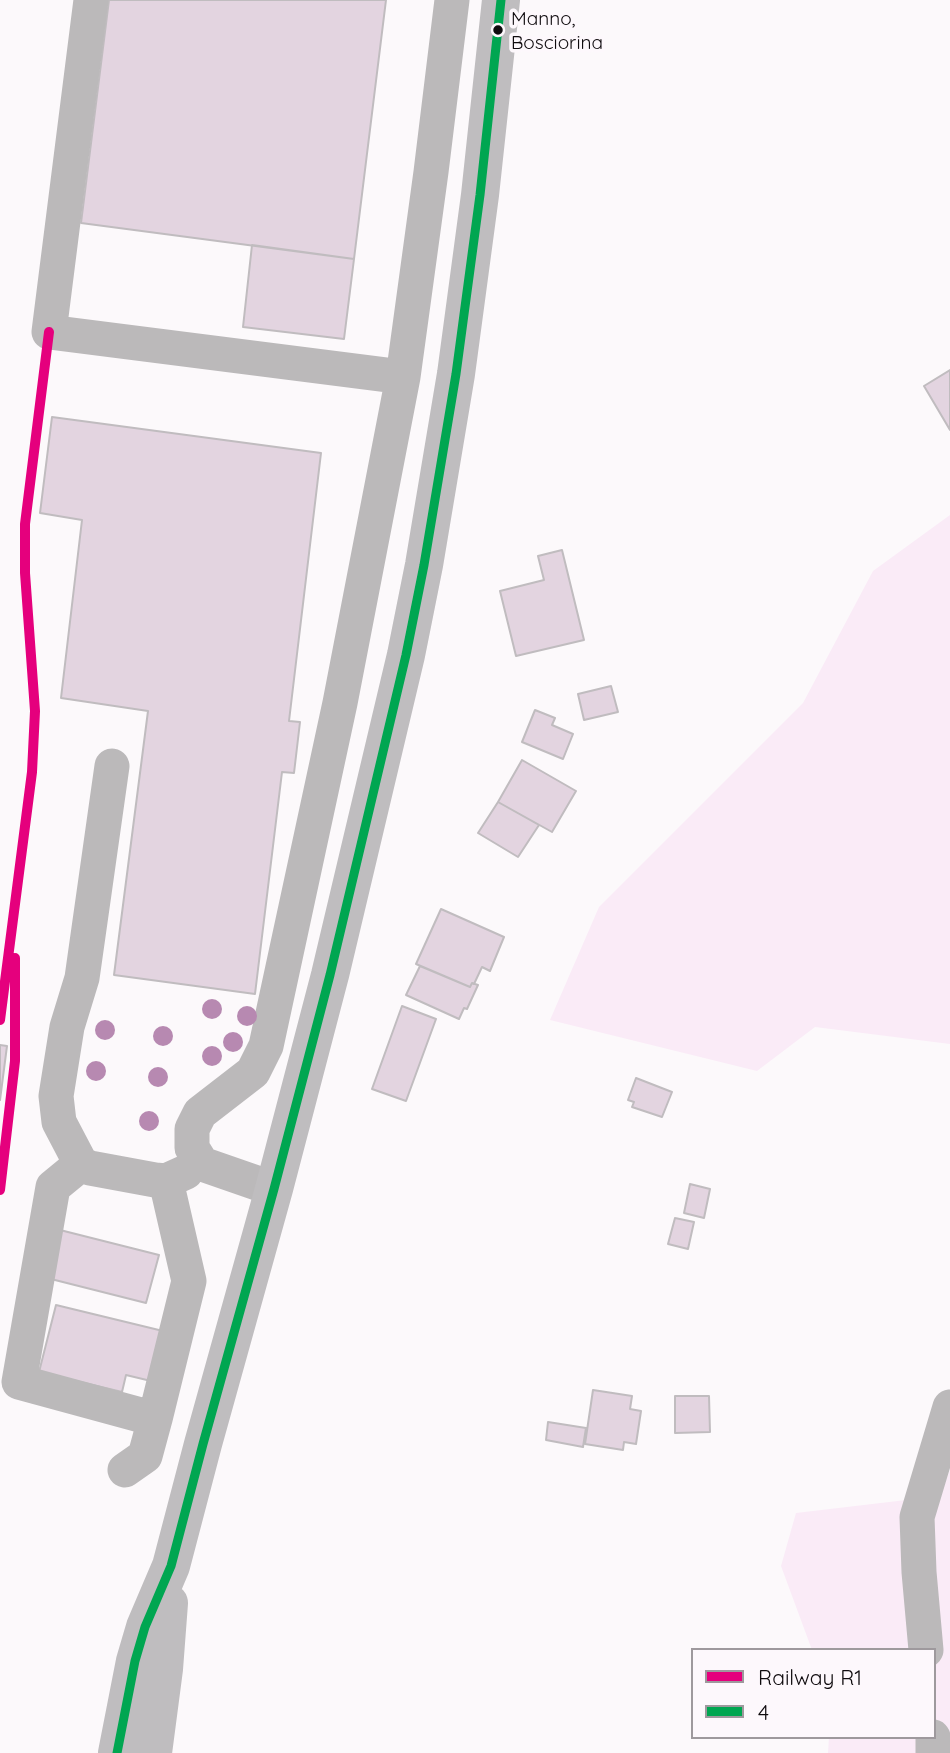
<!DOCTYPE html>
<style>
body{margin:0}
#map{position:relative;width:950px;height:1753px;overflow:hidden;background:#fcf9fb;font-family:Quicksand,sans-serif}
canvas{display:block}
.legend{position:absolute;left:691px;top:1648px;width:245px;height:91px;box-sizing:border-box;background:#fdf8fc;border:2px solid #9e999d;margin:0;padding:9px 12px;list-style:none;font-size:21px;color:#0f0b0e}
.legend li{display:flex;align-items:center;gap:14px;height:35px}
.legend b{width:35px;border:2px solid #9e999d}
</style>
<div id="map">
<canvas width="950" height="1753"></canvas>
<ul class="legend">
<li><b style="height:9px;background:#e5007d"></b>Railway R1</li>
<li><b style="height:9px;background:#00a651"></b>4</li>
</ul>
</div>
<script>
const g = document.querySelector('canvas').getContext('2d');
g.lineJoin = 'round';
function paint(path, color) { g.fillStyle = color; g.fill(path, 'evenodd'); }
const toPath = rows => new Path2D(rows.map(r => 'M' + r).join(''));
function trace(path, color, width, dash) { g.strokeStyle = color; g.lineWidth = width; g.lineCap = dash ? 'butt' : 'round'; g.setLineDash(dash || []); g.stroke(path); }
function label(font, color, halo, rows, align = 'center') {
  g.font = font + ' Quicksand,sans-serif'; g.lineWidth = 7; g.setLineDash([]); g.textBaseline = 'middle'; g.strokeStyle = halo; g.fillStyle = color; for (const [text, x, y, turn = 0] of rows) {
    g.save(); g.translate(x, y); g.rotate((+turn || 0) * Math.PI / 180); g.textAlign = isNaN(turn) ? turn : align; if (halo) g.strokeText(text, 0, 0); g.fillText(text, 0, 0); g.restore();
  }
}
paint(toPath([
 [950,515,950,1044,815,1027,757,1071,550,1020,599,907,803,703,873,571],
 [950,1470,950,1753,828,1753,829,1737,934,1737,934,1650,812,1650,781,1566,796,1513,940,1496]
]), '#faebf7');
const building = toPath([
 [109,0,386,0,354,259,81,223,109,0],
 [252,245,354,259,344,339,243,327,252,245],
 [950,370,950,430,924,386,950,370],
 [52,417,321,453,289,721,300,722,294,773,282,772,255,994,114,975,148,711,61,698,82,520,40,513,52,417],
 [562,550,584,640,516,656,500,591,544,580,538,556,562,550],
 [611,686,618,712,584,720,578,694,611,686],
 [535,710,555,718,552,725,573,734,563,759,522,742,535,710],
 [522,760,576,791,552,832,498,802,522,760],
 [498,802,539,825,518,857,478,833,498,802],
 [441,909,504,937,490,971,482,967,474,984,472,983,470,987,416,964,441,909],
 [420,966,470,987,472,983,478,985,467,1009,464,1008,459,1019,406,995,420,966],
 [402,1006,436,1019,406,1101,372,1089,402,1006],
 [0,1045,7,1046,0,1100,0,1045],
 [636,1078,672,1092,662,1117,632,1107,634,1102,628,1100,636,1078],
 [690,1184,710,1189,704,1218,684,1213,690,1184],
 [675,1218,694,1222,688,1249,668,1244,675,1218],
 [60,1230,159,1255,146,1303,47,1278,60,1230],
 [56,1305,163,1331,151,1381,126,1375,122,1392,39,1372,56,1305],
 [593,1390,632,1396,630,1409,641,1411,636,1444,624,1442,623,1450,585,1444,593,1390],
 [675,1396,709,1396,710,1432,675,1433,675,1396],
 [548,1422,586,1428,583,1447,546,1440,548,1422]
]);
paint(building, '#e3d4e0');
trace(building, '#c0bcbf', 2);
trace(toPath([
 [91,0,49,332,403,377],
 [112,766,82,978,67,1027,56,1096,59,1122,81,1164,53,1187,19,1382,155,1419,189,1281,166,1181],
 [81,1164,90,1168,155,1180,166,1181,186,1172],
 [274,1189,202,1164,192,1148,192,1129,200,1113,253,1072,266,1046,340,703,403,377,431,172,452,0],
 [125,1470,145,1456,155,1419],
 [926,1650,919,1572,917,1517,950,1407],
 [933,1753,933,1737]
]), '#bbb9ba', 35);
trace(toPath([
 [117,1753,135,1661,145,1627,171,1566,203,1444,274,1189,330,975,406,655,424,565,456,374,480,195,501,0],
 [153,1753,164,1669,169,1603]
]), '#bfbdbf', 38);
trace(toPath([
 [117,1753,135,1661,145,1627,171,1566,203,1444,274,1189,330,975,406,655,424,565,456,374,480,195,501,0]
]), '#00a651', 9);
trace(toPath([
 [0,1020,32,772,35,711,25,573,25,524,49,332],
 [0,1190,15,1061,15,958]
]), '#e5007d', 10);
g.fillStyle = '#b789b1';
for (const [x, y] of [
 [212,1009],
 [247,1016],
 [105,1030],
 [163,1036],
 [233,1042],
 [212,1056],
 [96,1071],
 [158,1077],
 [149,1121]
]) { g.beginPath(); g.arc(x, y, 10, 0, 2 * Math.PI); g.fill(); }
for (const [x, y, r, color] of [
 [498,30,6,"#0f0b0e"]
]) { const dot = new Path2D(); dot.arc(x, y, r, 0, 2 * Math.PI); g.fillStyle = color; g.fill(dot); trace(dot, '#fdf8fc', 2.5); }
label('19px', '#0f0b0e', '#fdf8fc', [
 ["Manno,",511,19],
 ["Bosciorina",511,43]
], 'left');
</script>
